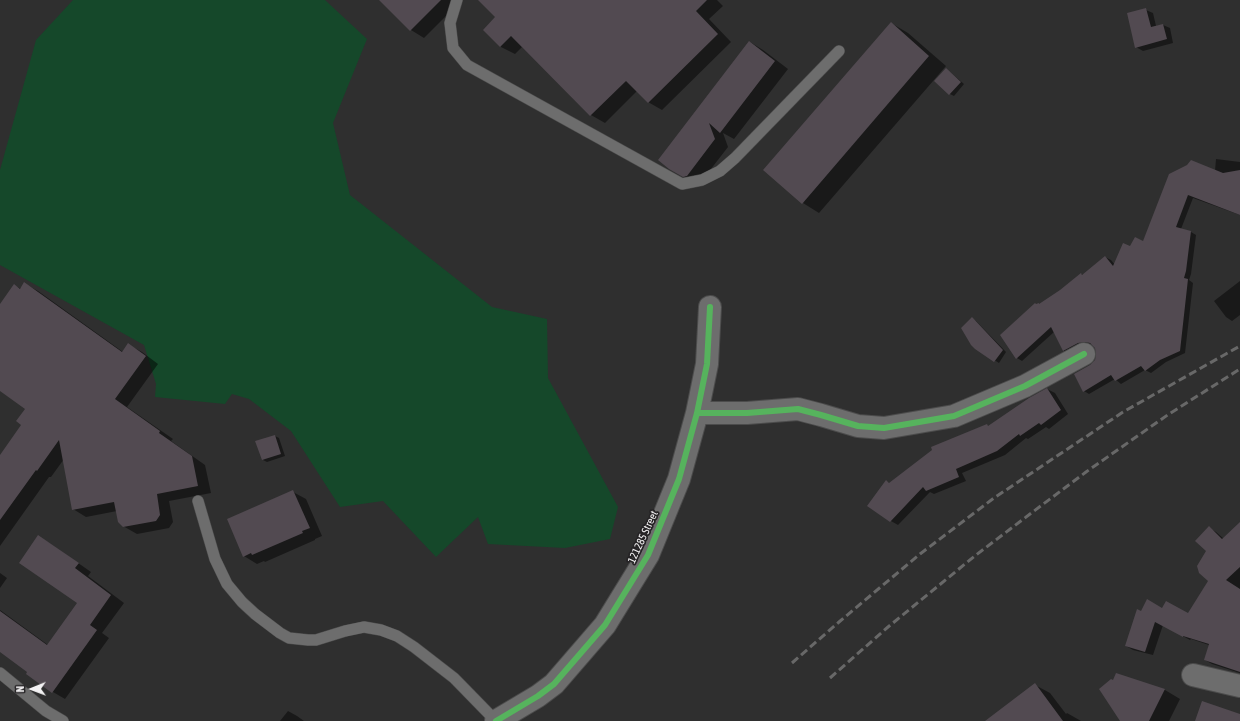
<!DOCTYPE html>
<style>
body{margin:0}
#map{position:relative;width:1240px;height:721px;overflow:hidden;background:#2f2f2f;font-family:"Asap Condensed",sans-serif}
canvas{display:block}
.north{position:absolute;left:12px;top:669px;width:40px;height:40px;-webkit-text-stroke:3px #262426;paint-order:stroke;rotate:269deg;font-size:11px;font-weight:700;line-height:16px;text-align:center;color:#f3f2f3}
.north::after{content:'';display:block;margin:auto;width:14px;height:18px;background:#f3f2f3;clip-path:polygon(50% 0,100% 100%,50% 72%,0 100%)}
</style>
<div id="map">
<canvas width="1240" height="721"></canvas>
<div class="north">N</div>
</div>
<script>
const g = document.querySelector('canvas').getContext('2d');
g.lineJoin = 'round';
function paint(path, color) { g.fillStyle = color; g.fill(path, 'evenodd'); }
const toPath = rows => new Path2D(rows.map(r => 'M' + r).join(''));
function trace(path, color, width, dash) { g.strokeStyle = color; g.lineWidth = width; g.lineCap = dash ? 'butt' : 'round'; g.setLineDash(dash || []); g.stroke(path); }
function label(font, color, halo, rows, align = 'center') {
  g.font = font + ' "Asap Condensed",sans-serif'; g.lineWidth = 3.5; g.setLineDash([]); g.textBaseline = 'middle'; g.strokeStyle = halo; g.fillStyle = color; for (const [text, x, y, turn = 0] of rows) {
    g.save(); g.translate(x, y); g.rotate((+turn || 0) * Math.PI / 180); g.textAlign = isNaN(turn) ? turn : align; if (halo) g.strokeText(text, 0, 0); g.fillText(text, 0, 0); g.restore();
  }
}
paint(toPath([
 [73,0,325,0,367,39,333,123,350,195,492,307,547,319,548,378,618,507,610,539,565,548,488,544,478,517,436,557,383,501,340,507,291,431,249,399,232,394,225,404,155,397,156,384,144,345,0,265,0,170,36,40]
]), '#15482a');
paint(toPath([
 [390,0,462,0,424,38,411,30],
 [479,0,717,0,723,6,709,19,731,42,662,110,648,102,637,91,605,123,591,115,522,47,515,54,501,47,484,30,496,17],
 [1146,10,1153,13,1156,26,1163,25,1170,28,1173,43,1143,51,1136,47],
 [891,23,908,33,946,66,819,213,803,203],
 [750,42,763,50,788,69,734,139,723,133,728,147,700,183,697,184,670,168],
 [950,72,964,84,954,96,950,94],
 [1216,159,1240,162,1240,215,1193,198,1181,229,1191,232,1196,235,1191,274,1189,280,1193,283,1185,353,1166,362,1151,373,1145,370,1121,384,1115,379,1089,394,1084,391,1091,366,1096,361,1097,355,1096,348,1093,345,1091,344,1084,345,1069,354,1064,351,1054,332,1022,361,1017,358,1040,305,1061,290,1081,274,1083,275,1105,257,1111,260,1115,265,1131,248,1143,242,1170,175,1215,171],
 [1240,281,1240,315,1232,321,1226,317,1214,301],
 [25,284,38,291,123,352,129,345,142,352,158,364,127,407,173,439,171,441,205,465,211,493,169,501,173,522,169,528,137,534,123,526,117,511,86,517,73,509,64,459,51,477,49,477,0,546,0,456,22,425,26,408,0,390,0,306,14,285,21,289],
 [972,319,976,321,1006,352,999,363,976,348],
 [1047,389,1055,393,1068,414,1049,429,1046,427,1028,439,1026,438,1005,455,962,473,966,481,934,494,930,492,898,525,891,521,886,481,890,484,989,427],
 [275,436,279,438,285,456,267,462,263,460],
 [293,492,306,499,322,536,315,539,315,540,265,562,264,561,257,564,244,556],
 [1209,528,1216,532,1224,539,1240,532,1240,673,1212,664,1205,660,1209,645,1191,639,1190,640,1163,625,1153,655,1133,650,1126,646,1141,612,1163,609,1189,614,1209,580,1207,551],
 [38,536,51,544,91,572,88,576,124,603,102,633,109,638,65,699,53,692,29,672,0,651,0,610,48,645,78,603],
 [0,573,7,578,0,588],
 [1116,675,1165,690,1180,699,1169,721,1121,721,1114,682],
 [1035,685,1050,693,1066,714,1067,713,1081,721,1000,721],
 [288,711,297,716,304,721,280,721]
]), '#0007');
paint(toPath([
 [379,0,441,0,410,31],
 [478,0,707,0,696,11,718,34,648,103,626,81,590,116,511,36,500,47,483,30,495,17],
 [1146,8,1151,27,1163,24,1167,39,1135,48,1127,13],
 [891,22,929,56,802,204,763,170],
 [749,41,775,61,720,133,709,123,715,139,687,176,683,177,669,169,658,160],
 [946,68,961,82,949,95,934,81],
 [1191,160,1223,173,1240,170,1240,215,1188,195,1176,227,1191,231,1186,271,1184,278,1188,279,1180,351,1160,360,1145,371,1141,366,1115,381,1111,375,1083,392,1074,374,1090,365,1095,360,1096,355,1095,348,1090,343,1085,342,1078,343,1063,351,1051,327,1016,359,1000,335,1035,303,1036,304,1039,303,1039,304,1060,290,1081,273,1082,275,1105,256,1113,266,1123,243,1130,246,1135,237,1143,241,1169,174,1187,165],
 [24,282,122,352,128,343,146,356,115,399,160,431,159,433,192,456,198,486,157,494,160,515,156,521,123,527,118,522,114,502,72,510,59,440,37,471,36,470,0,520,0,455,21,425,16,421,25,409,0,391,0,304,14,284,20,289],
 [972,317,1003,350,994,362,975,349,971,345,961,328],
 [1047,388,1061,410,1041,425,1039,423,1020,436,1019,434,997,451,956,469,959,477,926,491,923,487,890,522,867,506,886,480,889,483,932,450,931,447,987,424,988,426,1029,398],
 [275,435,281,454,262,460,255,441],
 [293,490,310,528,302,531,303,533,252,555,251,553,243,557,227,519],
 [1240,522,1240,567,1226,580,1240,589,1240,672,1204,660,1209,644,1183,636,1183,637,1155,622,1145,652,1125,646,1137,609,1141,611,1147,599,1162,608,1166,601,1188,613,1208,581,1199,573,1197,566,1206,551,1195,541,1209,526,1222,539],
 [38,535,79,563,75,568,111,595,90,625,97,630,52,693,26,674,27,672,0,652,0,611,47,645,77,603,19,563],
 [1116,673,1165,689,1149,721,1120,721,1099,689,1111,679,1113,680],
 [1035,683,1063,721,985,721],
 [1202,701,1240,714,1240,721,1195,721]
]), '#524a51');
const service = toPath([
 [457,0,450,23,453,48,467,65,682,184,702,180,720,171,735,158,839,51],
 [198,501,215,559,227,584,242,602,255,614,280,633,289,638,308,640,316,640,345,631,364,627,381,630,397,636,414,647,454,678,496,721],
 [0,673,46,711,63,721]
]);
const minor = toPath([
 [697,413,747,413,798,409,821,415,858,426,884,428,954,416,1025,386,1084,354],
 [1193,675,1240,686],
 [496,721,538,696,554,684,605,625,648,555,679,479,697,413,707,364,710,307]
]);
trace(service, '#4c4c4c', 12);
trace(minor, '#4c4c4c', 24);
trace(service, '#6d6d6d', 11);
trace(minor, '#6d6d6d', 22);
trace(toPath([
 [792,663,839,622,920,554,994,498,1123,412,1240,346],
 [830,678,888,627,976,555,1030,514,1086,472,1169,414,1240,369]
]), '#686868', 3, [8, 4]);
trace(toPath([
 [697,413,747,413,798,409,821,415,858,426,884,428,954,416,1025,386,1084,354],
 [496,721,538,696,554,684,605,625,648,555,679,479,697,413,707,364,710,307]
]), '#56b35d', 6);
label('11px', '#f3f2f3', '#262426', [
 ["121285 Street",643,537,-65]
]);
</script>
